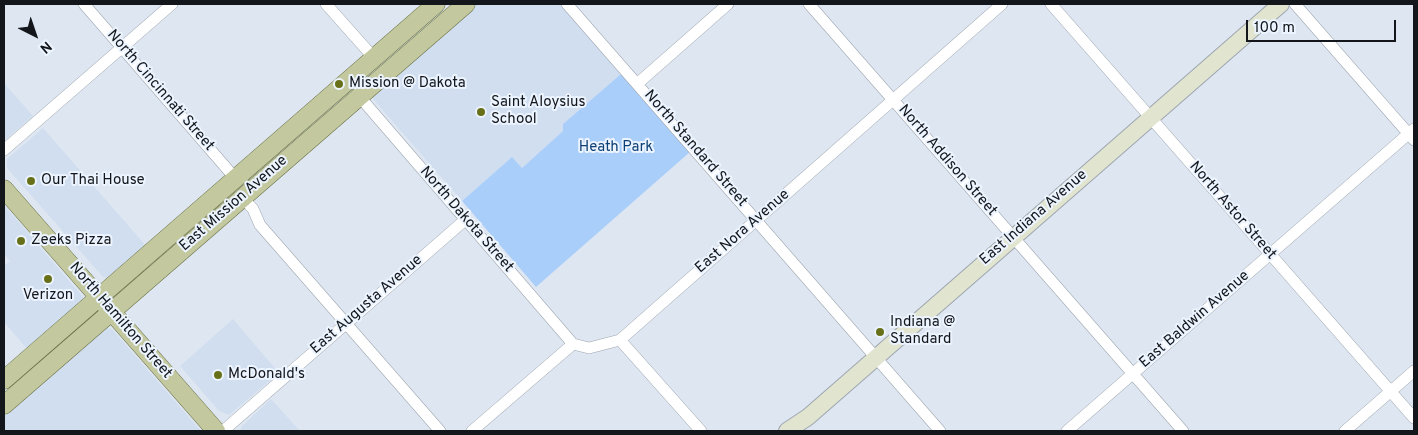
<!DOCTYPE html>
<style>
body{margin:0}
#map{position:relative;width:1418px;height:435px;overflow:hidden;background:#dee7f1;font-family:Overpass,sans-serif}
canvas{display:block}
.frame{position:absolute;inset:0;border:5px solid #13161a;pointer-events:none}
.north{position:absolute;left:10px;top:10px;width:50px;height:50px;-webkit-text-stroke:4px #ecf4ff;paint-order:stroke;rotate:139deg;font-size:14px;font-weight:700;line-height:20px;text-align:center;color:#13161a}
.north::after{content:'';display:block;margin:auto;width:18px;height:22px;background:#13161a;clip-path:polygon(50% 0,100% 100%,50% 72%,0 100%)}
.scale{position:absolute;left:1246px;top:20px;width:150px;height:22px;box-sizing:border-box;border:2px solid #13161a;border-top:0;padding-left:6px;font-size:15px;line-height:18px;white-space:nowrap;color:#13161a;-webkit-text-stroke:4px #ecf4ff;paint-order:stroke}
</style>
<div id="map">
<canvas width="1418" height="435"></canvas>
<div class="frame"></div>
<div class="north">N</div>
<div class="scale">100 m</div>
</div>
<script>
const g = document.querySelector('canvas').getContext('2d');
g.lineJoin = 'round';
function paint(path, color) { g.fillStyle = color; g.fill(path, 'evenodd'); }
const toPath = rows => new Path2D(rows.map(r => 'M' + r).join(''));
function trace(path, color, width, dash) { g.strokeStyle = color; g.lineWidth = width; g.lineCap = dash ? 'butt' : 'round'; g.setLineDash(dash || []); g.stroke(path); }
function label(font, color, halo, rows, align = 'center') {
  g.font = font + ' Overpass,sans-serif'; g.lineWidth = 4; g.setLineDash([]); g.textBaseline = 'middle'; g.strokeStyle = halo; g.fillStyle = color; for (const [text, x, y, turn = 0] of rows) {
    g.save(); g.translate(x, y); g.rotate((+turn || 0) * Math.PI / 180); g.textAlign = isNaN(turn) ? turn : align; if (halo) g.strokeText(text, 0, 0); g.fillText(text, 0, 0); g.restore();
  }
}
paint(toPath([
 [474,4,560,4,621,74,563,124,563,131,522,168,512,157,462,201,373,99,373,94],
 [4,83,33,116,4,141],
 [43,128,147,247,111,278,103,277,7,168,7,159],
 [4,205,83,297,82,303,29,351,4,322,4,266,10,261,4,254],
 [233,319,279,373,229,415,219,411,180,366],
 [105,327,112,329,201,431,4,431,4,414],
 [271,399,300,431,240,431,242,426]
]), '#d1deef');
paint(toPath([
 [621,74,690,152,536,287,462,201,512,157,522,168,563,131,563,124]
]), '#aacefa');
const minor = toPath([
 [84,4,235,178],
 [326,4,374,58],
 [567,4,940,431],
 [809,4,1183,431],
 [1051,4,1414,418],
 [1295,4,1414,140],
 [637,84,728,4],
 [359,96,573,344],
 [4,150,172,4],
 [242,197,253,209,260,225,440,431],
 [620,340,701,431],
 [223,431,465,220],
 [472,431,573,344,589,348,620,340,1002,4],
 [1067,431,1414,129],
 [1345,431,1414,371]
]);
const secondary = toPath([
 [787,431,808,417,1281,4]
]);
const primary = toPath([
 [4,189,216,431],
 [4,380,436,4],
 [4,405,466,4]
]);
trace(minor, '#9ea6b0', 12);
trace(secondary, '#9ea6b0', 18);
trace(primary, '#6b7247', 19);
trace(minor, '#fff', 11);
trace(secondary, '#e1e4cf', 16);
trace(primary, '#c3c89f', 18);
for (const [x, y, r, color] of [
 [339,84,5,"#677018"],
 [481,112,5,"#677018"],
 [31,181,5,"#677018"],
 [21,241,5,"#677018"],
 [48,279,5,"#677018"],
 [880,332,5,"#677018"],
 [218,375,5,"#677018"]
]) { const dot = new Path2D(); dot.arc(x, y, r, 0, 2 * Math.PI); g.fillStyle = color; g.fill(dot); trace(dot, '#ecf4ff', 2); }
label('15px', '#13161a', '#ecf4ff', [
 ["Mission @ Dakota",349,84],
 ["Saint Aloysius",491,103],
 ["School",491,120],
 ["Our Thai House",41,181],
 ["Zeeks Pizza",31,241],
 ["Verizon",48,296,"center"],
 ["Indiana @",890,323],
 ["Standard",890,340],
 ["McDonald's",228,375]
], 'left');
label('15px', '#13161a', '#ecf4ff', [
 ["North Cincinnati Street",160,91,49],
 ["North Standard Street",695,149,49],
 ["North Addison Street",947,161,49],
 ["East Mission Avenue",234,204,-41],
 ["North Astor Street",1232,211,49],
 ["East Indiana Avenue",1034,218,-41],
 ["North Dakota Street",466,220,49],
 ["East Nora Avenue",743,232,-41],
 ["East Augusta Avenue",367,305,-41],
 ["East Baldwin Avenue",1195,320,-41],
 ["North Hamilton Street",120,321,49]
]);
label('15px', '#0d4075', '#ecf4ff', [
 ["Heath Park",616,148]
]);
</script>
